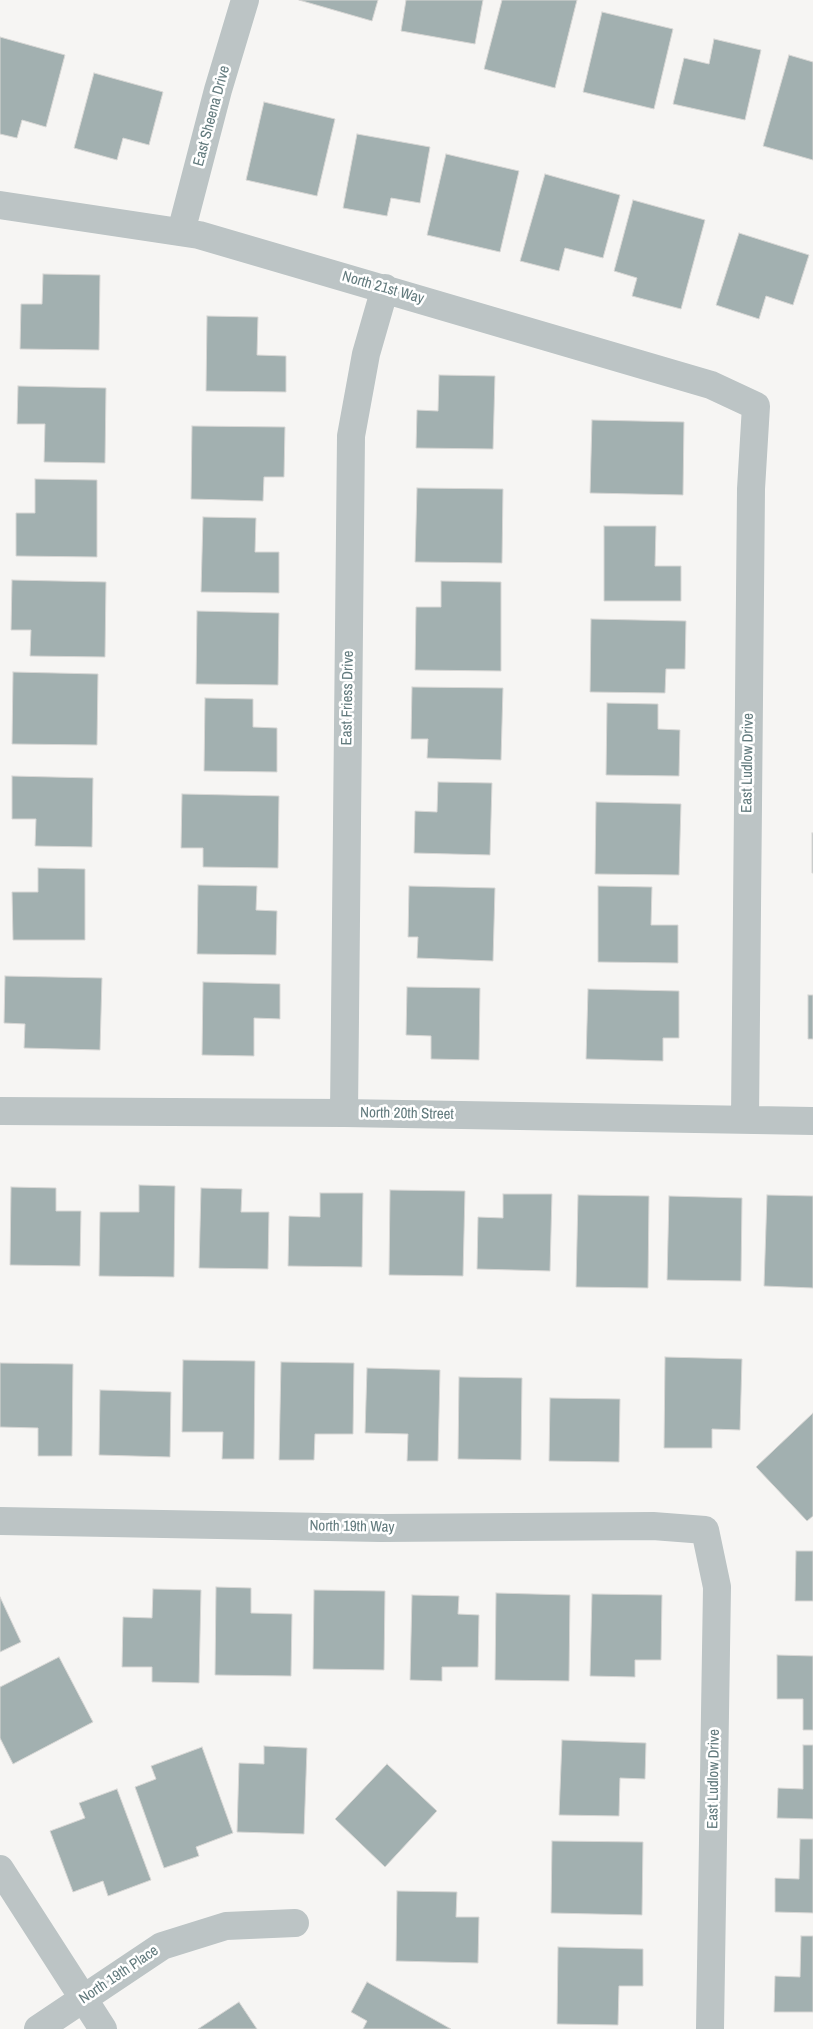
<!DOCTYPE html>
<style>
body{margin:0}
canvas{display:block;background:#f6f5f3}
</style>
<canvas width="813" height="2029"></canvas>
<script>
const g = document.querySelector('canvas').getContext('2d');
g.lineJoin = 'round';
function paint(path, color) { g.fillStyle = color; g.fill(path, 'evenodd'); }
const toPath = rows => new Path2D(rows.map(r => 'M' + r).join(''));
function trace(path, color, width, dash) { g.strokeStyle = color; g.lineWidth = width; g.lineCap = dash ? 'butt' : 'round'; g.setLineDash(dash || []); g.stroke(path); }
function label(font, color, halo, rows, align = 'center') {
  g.font = font + ' "Archivo Narrow",sans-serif'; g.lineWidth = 5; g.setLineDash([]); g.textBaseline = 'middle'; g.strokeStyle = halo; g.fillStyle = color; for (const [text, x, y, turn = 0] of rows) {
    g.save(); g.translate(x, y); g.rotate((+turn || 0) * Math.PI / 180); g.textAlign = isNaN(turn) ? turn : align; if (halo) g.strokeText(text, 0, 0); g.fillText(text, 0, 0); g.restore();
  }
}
const building = toPath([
 [299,0,378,0,372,21,299,0],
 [406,0,483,0,475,44,401,31,406,0],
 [502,0,577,0,555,88,484,69,502,0],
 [602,12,673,29,654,109,583,92,602,12],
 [0,37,65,55,46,127,22,120,17,138,0,134,0,37],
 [714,39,761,50,745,120,673,104,684,58,709,64,714,39],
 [789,55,813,62,813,160,763,146,789,55],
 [94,73,163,92,149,145,123,138,117,160,74,148,94,73],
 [264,102,335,119,317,196,246,180,264,102],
 [357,134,430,147,420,203,391,198,387,216,343,208,357,134],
 [446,154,519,171,500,252,427,235,446,154],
 [545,174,620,195,603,258,565,248,559,271,520,261,545,174],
 [633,200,705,220,681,309,632,296,637,278,614,271,633,200],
 [739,233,809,255,793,305,766,296,759,319,716,305,739,233],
 [43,274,100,275,99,350,20,349,21,304,42,304,43,274],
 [207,316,258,317,257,355,286,356,286,392,206,391,207,316],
 [439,375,495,376,493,449,416,448,417,410,438,411,439,375],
 [18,386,106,388,105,463,44,462,45,424,17,424,18,386],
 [592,420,684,422,683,495,590,493,592,420],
 [192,426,285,427,284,477,264,477,263,501,191,499,192,426],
 [35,479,97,480,97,557,16,556,16,513,35,513,35,479],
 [417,488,503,489,502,563,415,562,417,488],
 [203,517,256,518,255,552,279,552,279,593,201,592,203,517],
 [604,526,656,526,655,566,681,566,681,601,604,601,604,526],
 [12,580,106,582,105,657,30,656,31,630,11,630,12,580],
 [441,581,501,582,501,671,415,670,416,607,441,607,441,581],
 [197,611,279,613,278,685,196,684,197,611],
 [591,619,686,621,685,669,666,669,665,693,590,692,591,619],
 [13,672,98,674,97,745,12,744,13,672],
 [412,687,503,688,501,760,427,758,428,739,411,739,412,687],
 [205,698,253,699,253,727,277,728,277,772,204,771,205,698],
 [607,703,658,704,658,729,680,730,679,776,606,775,607,703],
 [12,776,93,778,92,847,35,846,36,819,12,819,12,776],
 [438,782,492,783,490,855,414,853,415,811,437,812,438,782],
 [182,794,279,796,278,868,203,867,203,848,181,848,182,794],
 [596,802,681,804,679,875,595,874,596,802],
 [812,833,813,833,813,873,812,873,812,833],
 [38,868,85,869,85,940,13,940,12,892,38,892,38,868],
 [198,885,257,886,256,910,277,911,276,955,197,954,198,885],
 [409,886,495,888,493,961,417,958,418,937,408,937,409,886],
 [598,886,652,887,651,925,678,925,678,963,598,962,598,886],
 [5,976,102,978,100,1050,24,1048,25,1024,4,1023,5,976],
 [203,982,280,984,280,1019,254,1018,254,1056,202,1055,203,982],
 [407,987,480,988,479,1060,431,1059,431,1036,406,1035,407,987],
 [588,989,679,991,679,1038,663,1038,663,1061,586,1059,588,989],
 [808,995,813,995,813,1039,808,1039,808,995],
 [139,1185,175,1186,174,1277,99,1276,100,1212,139,1212,139,1185],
 [11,1187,56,1188,56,1211,81,1211,80,1266,10,1265,11,1187],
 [201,1188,242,1189,241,1212,269,1212,268,1269,199,1268,201,1188],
 [390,1190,465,1191,463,1276,389,1275,390,1190],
 [320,1193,363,1193,362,1267,288,1266,289,1216,320,1217,320,1193],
 [503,1194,552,1194,550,1271,477,1269,478,1217,503,1218,503,1194],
 [578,1195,649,1196,648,1288,576,1287,578,1195],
 [767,1195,813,1196,813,1288,764,1286,767,1195],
 [669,1196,742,1198,741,1281,667,1280,669,1196],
 [665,1357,742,1359,740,1430,712,1429,712,1448,664,1448,665,1357],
 [183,1360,255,1361,254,1459,222,1459,223,1432,182,1432,183,1360],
 [281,1362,354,1363,353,1434,315,1434,314,1460,279,1460,281,1362],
 [0,1363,73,1364,72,1456,38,1456,38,1428,0,1427,0,1363],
 [367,1368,440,1370,438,1461,407,1461,408,1434,365,1433,367,1368],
 [459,1377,522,1378,521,1460,458,1459,459,1377],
 [100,1390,171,1392,170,1457,99,1455,100,1390],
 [550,1398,620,1399,619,1462,549,1461,550,1398],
 [813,1413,813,1516,807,1521,756,1467,813,1413],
 [796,1551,813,1551,813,1601,795,1601,796,1551],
 [216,1587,251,1588,251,1613,292,1614,291,1676,215,1675,216,1587],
 [153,1589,201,1590,199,1683,152,1682,152,1667,122,1667,123,1617,152,1618,153,1589],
 [314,1590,385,1591,384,1670,313,1669,314,1590],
 [496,1593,570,1595,569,1681,495,1680,496,1593],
 [592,1594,662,1595,661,1660,635,1660,635,1677,590,1676,592,1594],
 [412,1595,459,1596,458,1614,479,1615,478,1667,442,1667,442,1681,410,1680,412,1595],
 [0,1597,21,1642,0,1652,0,1597],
 [777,1655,813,1656,813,1730,803,1730,803,1699,777,1699,777,1655],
 [59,1657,93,1722,13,1764,0,1738,0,1687,59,1657],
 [562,1740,646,1743,645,1779,620,1778,619,1816,559,1815,562,1740],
 [803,1745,813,1745,813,1819,777,1818,778,1788,803,1789,803,1745],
 [264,1746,307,1748,304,1834,237,1832,239,1763,264,1764,264,1746],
 [202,1747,233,1833,196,1847,199,1856,164,1868,135,1787,156,1779,151,1766,202,1747],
 [387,1764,437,1811,385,1867,335,1819,387,1764],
 [117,1789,151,1880,108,1896,103,1881,73,1892,50,1831,85,1818,79,1803,117,1789],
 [800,1839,813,1839,813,1913,775,1912,775,1878,799,1879,800,1839],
 [552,1841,643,1842,642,1915,551,1913,552,1841],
 [397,1891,457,1892,456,1917,479,1917,478,1963,396,1961,397,1891],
 [801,1936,813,1936,813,2012,774,2012,775,1976,800,1977,801,1936],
 [558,1947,643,1949,643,1986,619,1986,618,2025,557,2024,558,1947],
 [367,1982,451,2029,363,2029,367,2021,351,2012,367,1982],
 [239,2002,257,2029,198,2029,239,2002]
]);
paint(building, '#a2b0b0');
trace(building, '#d8d7d5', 1);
trace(toPath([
 [0,205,199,235,711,385,756,406,751,489,745,1119],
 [181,232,218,90,245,0],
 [0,1111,344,1113,813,1121],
 [344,1113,351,436,366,354,385,288],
 [0,1521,381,1528,653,1526,705,1530,717,1587,710,2029],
 [0,1869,103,2029],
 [38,2029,162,1946,226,1926,295,1923]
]), '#bcc4c5', 28);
label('15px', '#627a7d', '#fff', [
 ["East Sheena Drive",212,116,-75],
 ["North 21st Way",383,288,16],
 ["East Friess Drive",348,698,-89],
 ["East Ludlow Drive",748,763,-89],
 ["North 20th Street",407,1114,1],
 ["North 19th Way",352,1527,1],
 ["East Ludlow Drive",714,1779,-89],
 ["North 19th Place",119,1975,-34]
]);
</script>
